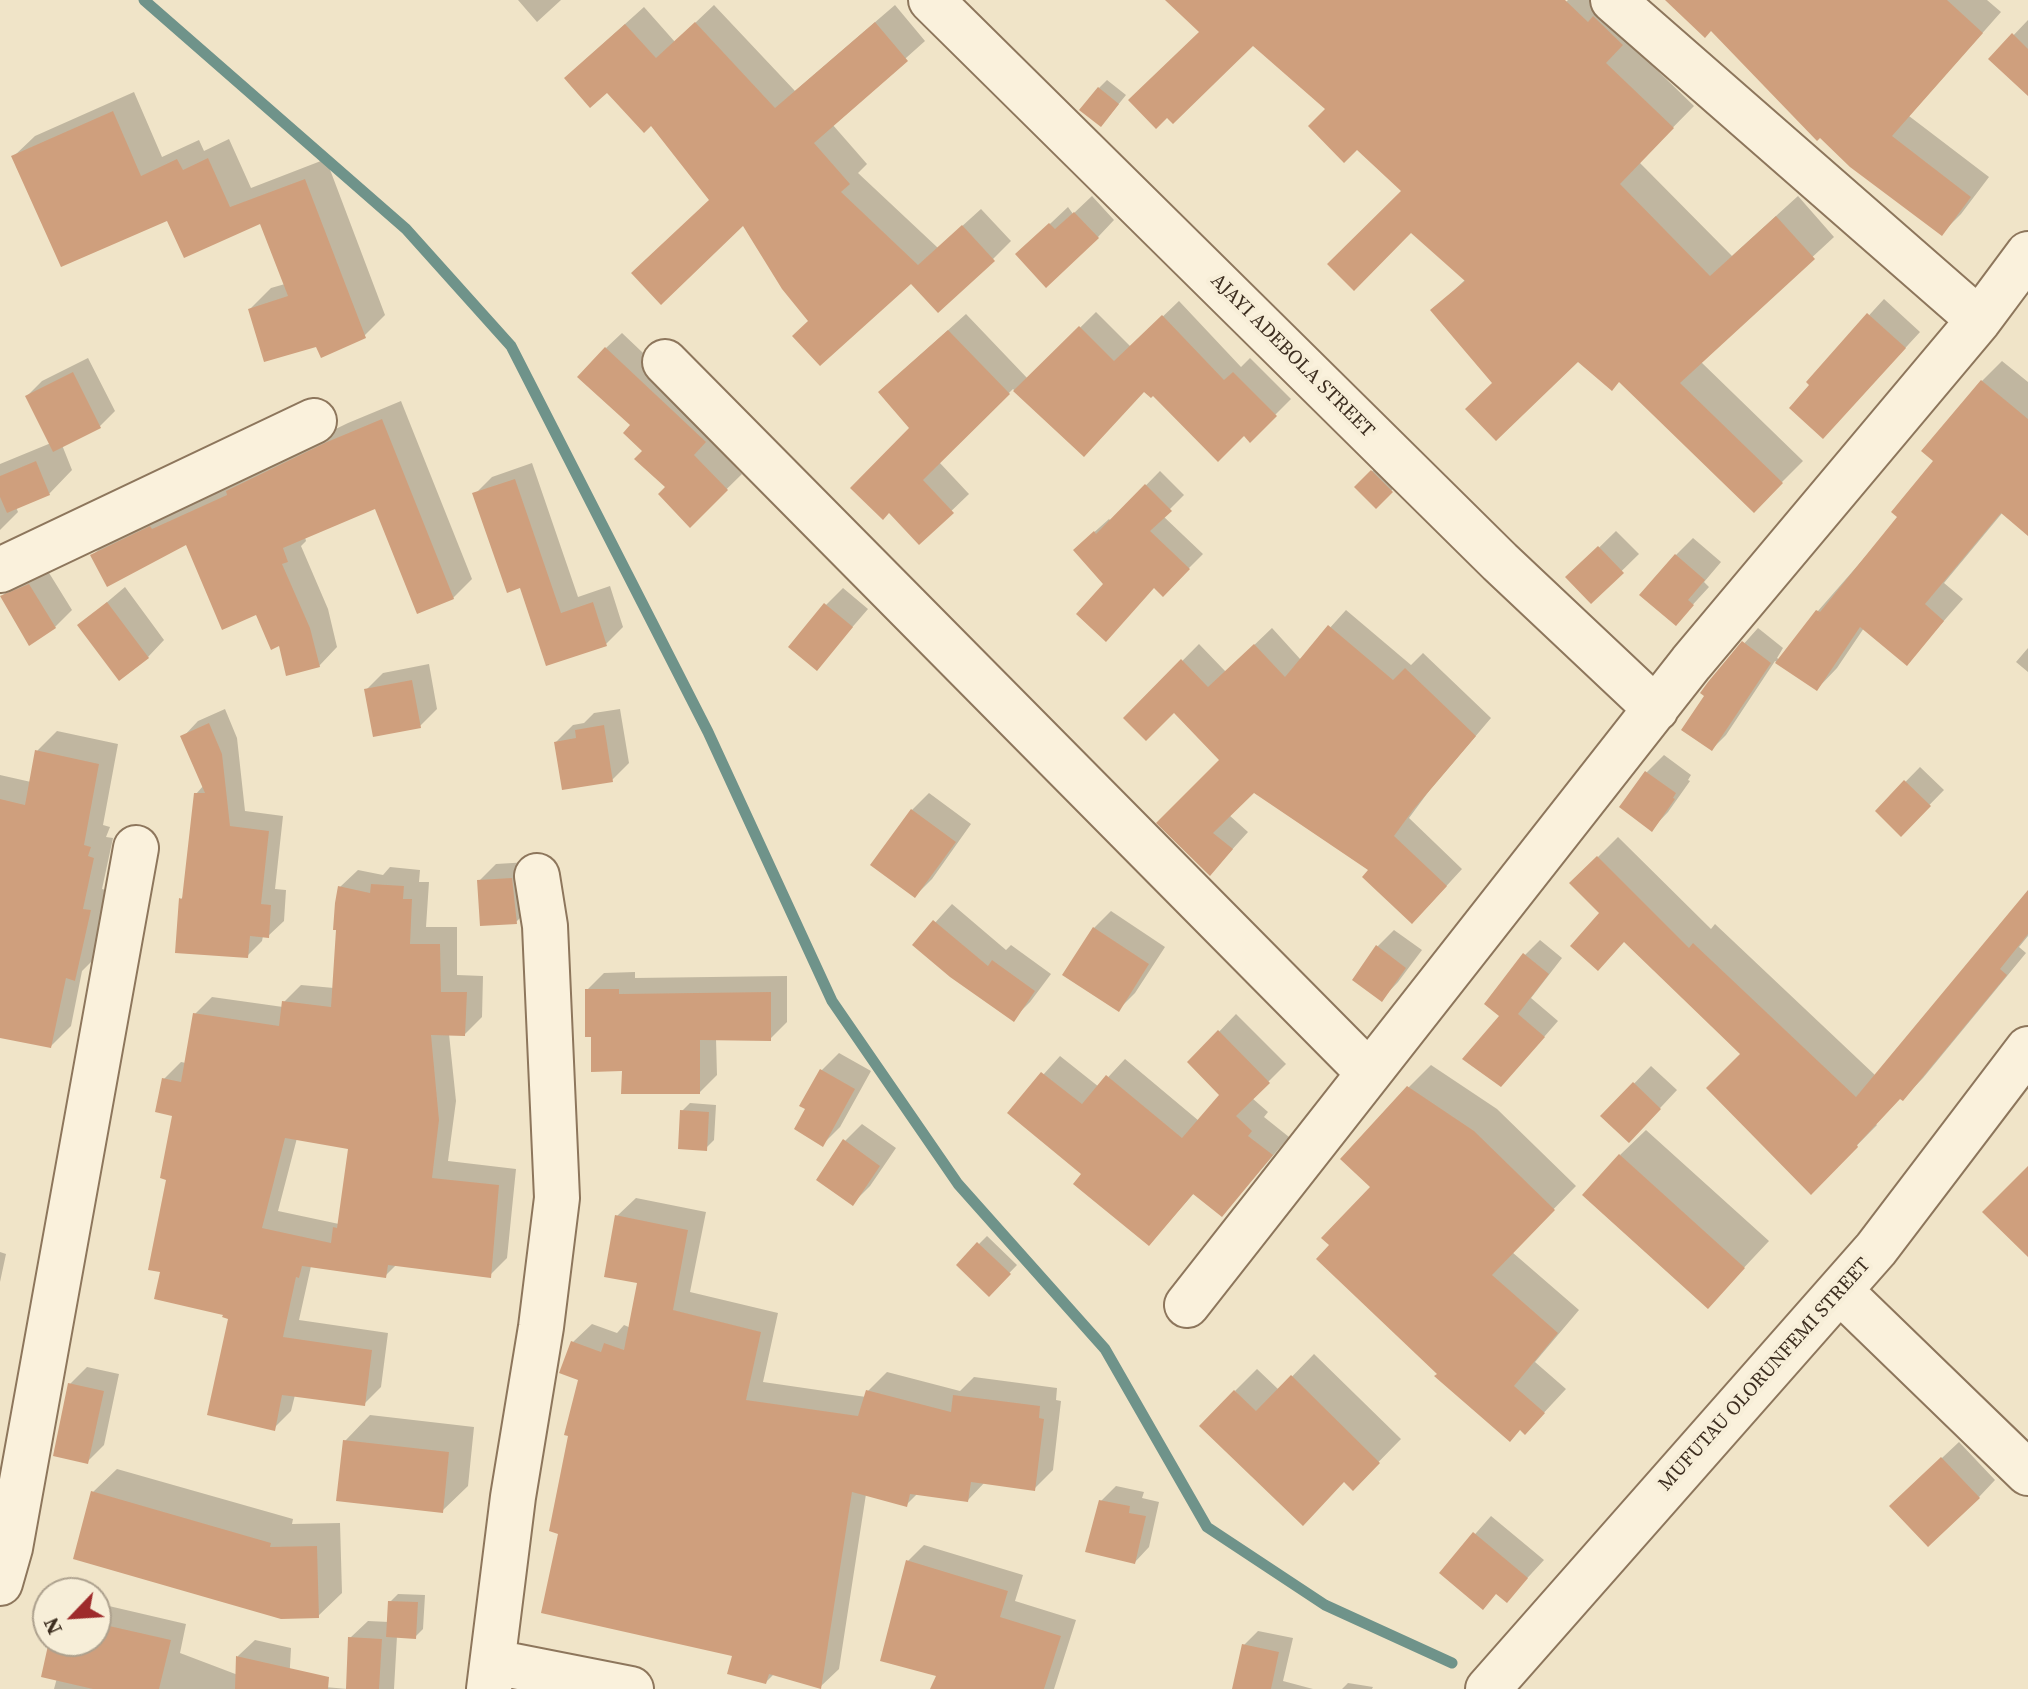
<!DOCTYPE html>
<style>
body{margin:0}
#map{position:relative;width:2028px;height:1689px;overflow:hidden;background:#f0e4c8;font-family:"Source Serif 4",serif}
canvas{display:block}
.north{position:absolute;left:32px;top:1577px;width:80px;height:80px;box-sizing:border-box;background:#f7eed8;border:2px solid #ada18e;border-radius:50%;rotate:245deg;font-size:22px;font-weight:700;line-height:32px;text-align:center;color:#3d2e20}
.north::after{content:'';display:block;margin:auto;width:28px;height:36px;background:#9e2a2b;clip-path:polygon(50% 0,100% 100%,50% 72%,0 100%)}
</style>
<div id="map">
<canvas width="2028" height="1689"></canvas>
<div class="north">N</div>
</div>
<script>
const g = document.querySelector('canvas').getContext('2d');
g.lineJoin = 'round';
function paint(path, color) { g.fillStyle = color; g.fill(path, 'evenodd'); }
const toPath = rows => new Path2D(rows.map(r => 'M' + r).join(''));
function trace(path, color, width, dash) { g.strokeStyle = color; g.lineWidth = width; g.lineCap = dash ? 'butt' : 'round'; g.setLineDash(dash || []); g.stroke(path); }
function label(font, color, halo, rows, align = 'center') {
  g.font = font + ' "Source Serif 4",serif'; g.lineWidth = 8; g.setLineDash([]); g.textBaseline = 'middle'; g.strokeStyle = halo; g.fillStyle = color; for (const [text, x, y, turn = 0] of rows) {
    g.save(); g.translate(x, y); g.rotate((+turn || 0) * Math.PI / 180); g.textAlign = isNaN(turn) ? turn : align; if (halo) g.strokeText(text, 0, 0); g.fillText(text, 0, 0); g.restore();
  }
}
paint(toPath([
 [518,0,561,0,537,22],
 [1168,0,1562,0,1565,3,1568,0,1607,0,1643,23,1626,40,1694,106,1639,162,1732,256,1798,196,1834,237,1700,361,1803,461,1754,510,1620,380,1578,359,1494,383,1433,310,1466,279,1404,191,1328,109,1253,44],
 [1756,0,1987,0,2001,12,1909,116,1989,177,1961,214,1942,233],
 [714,5,795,91,895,5,925,41,832,124,867,164,858,173,938,248,981,209,1011,241,993,259,912,281,810,320,744,223,711,199,651,123,585,60,644,7,675,42],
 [2028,20,2028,94,1991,59],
 [1107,80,1126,95,1109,116,1099,88],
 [134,92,162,157,199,140,204,151,229,139,251,188,326,159,385,315,364,336,317,344,250,309,271,288,285,284,262,221,168,218,14,156,35,136],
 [1092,196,1114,220,1098,237,1035,238,1068,207,1073,214],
 [1884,299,1920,332,1838,421,1808,382],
 [1179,301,1241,367,1250,358,1291,399,1250,440,1244,434,1145,389,1084,454,1013,389,939,462,969,494,919,542,912,429,898,375,966,314,1028,379,1096,312,1131,347],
 [622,333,720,426,708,438,742,474,690,525,645,451,606,348],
 [88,358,115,411,100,426,62,445,72,470,49,494,16,507,18,512,0,530,0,464,51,443,27,396,42,381],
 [2002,361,2028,382,2028,533,2003,512,1944,583,1963,599,1907,663,1864,628,1837,668,1817,689,1775,661,1726,735,1712,749,1707,695,1709,683,1758,628,1783,648,1777,658,1780,660,1818,611,1900,517,1982,381],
 [401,401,472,579,453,598,376,507,305,537,306,541,301,546,328,609,337,647,319,666,280,644,257,613,186,542,92,556,111,537,237,482,247,472,348,423],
 [532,463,578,597,610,586,623,627,606,644,521,586,475,494,492,477],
 [1380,463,1400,482,1376,506,1357,487],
 [1160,471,1184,495,1163,516,1203,554,1163,594,1154,586,1105,584,1090,536,1109,519,1111,521],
 [1616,531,1639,554,1591,601,1568,578],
 [1693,538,1721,562,1704,582,1709,587,1675,624,1676,555],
 [46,568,72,610,55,627,1,597,18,580],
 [125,587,164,640,148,657,80,625],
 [843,588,868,609,817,668,826,605],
 [1346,610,1411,665,1423,653,1491,718,1429,791,1409,818,1462,869,1429,905,1371,870,1253,790,1229,815,1248,832,1210,874,1159,823,1222,760,1174,710,1126,718,1199,644,1226,672,1272,628,1301,660],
 [2028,648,2028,672,2016,662],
 [429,664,437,709,420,726,366,690,383,673],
 [225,709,237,738,245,811,283,816,275,889,286,890,284,921,268,936,263,936,262,941,247,956,181,899,185,895,196,794,204,785,183,737,198,721],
 [620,709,629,763,612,780,556,742,573,725,584,723,594,713],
 [57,731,118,744,103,825,110,827,106,837,113,838,102,889,110,891,94,959,82,971,71,1026,51,1046,0,1034,0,775,31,782,37,751],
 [1664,755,1691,775,1688,780,1690,781,1668,812,1652,829,1622,807,1647,772],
 [1920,767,1944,790,1901,834,1877,811],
 [929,793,971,824,932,879,915,896,912,810],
 [1618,837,1711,929,1715,924,1876,1076,2028,895,2028,936,2019,947,2026,953,1923,1078,1903,1099,1901,1097,1876,1124,1877,1125,1811,1192,1743,1054,1572,883],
 [529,862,533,905,516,922,479,881,496,864],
 [390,867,420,870,419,882,429,882,426,927,457,927,457,975,483,976,482,1017,465,1034,449,1034,456,1101,448,1161,516,1169,507,1258,490,1275,397,1264,385,1276,311,1266,299,1320,388,1333,381,1387,364,1404,295,1395,291,1411,274,1428,231,1317,163,1271,175,1114,164,1079,181,1062,186,1063,195,1014,212,997,283,1007,284,1002,301,985,334,988,340,887,358,870,383,875],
 [297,1138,350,1148,339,1224,278,1211],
 [952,904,1006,950,1011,945,1051,974,1030,1002,1013,1019,915,945],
 [1111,911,1165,947,1135,993,1118,1010,1094,928],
 [1394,930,1422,950,1398,982,1382,999,1377,947],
 [1540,940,1562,958,1531,998,1558,1021,1516,1069,1502,1016,1525,955],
 [635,972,635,978,787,976,787,1022,770,1039,716,1038,717,1075,700,1092,624,1069,593,1035,587,990,604,973],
 [1236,1014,1286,1064,1252,1098,1268,1112,1264,1117,1289,1137,1222,1215,1195,1192,1149,1244,1084,1174,1010,1112,1060,1056,1099,1087,1125,1059,1199,1121,1222,1095,1190,1062],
 [839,1053,871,1071,840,1127,823,1144,822,1070],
 [1431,1065,1497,1109,1576,1186,1512,1252,1579,1310,1535,1362,1566,1389,1525,1433,1439,1374,1373,1187,1409,1087],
 [1651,1066,1677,1090,1646,1123,1603,1116],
 [690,1103,716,1105,714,1140,706,1148,682,1111],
 [862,1124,896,1148,870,1186,853,1203,845,1141],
 [1646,1130,1769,1241,1708,1306,1620,1155],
 [636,1198,706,1212,690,1292,778,1313,763,1382,866,1397,868,1391,887,1372,960,1391,974,1377,1057,1388,1056,1400,1061,1401,1053,1470,1034,1489,985,1482,968,1500,918,1493,906,1505,866,1494,839,1669,820,1687,774,1674,766,1682,734,1654,561,1532,580,1379,573,1342,592,1324,617,1333,624,1325,631,1328,639,1282,617,1216],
 [987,1236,1017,1265,989,1294,958,1265],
 [0,1252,6,1254,0,1282],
 [1314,1354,1401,1439,1353,1488,1345,1480,1325,1501,1235,1391,1257,1369,1279,1390],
 [87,1367,119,1374,104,1445,87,1462,70,1384],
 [370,1415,474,1427,468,1486,442,1511,345,1441],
 [1959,1442,1995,1480,1979,1497,1909,1489],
 [117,1469,293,1519,292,1524,340,1523,342,1593,318,1616,93,1492],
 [1116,1486,1144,1492,1142,1498,1159,1502,1149,1547,1135,1562,1101,1501],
 [1491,1516,1544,1560,1507,1600,1497,1592,1441,1573],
 [924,1545,1023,1575,1015,1601,1076,1620,1054,1689,940,1689,908,1561],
 [398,1594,425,1595,423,1629,415,1637,397,1636,394,1689,54,1689,57,1678,51,1641,96,1641,96,1603,186,1624,180,1653,238,1675,238,1656,255,1640,291,1648,289,1684,348,1689,350,1638,368,1621,389,1622,390,1602],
 [1258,1631,1293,1638,1283,1681,1313,1689,1235,1689,1244,1645],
 [1348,1683,1373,1687,1372,1689,1342,1689]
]), '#0003');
trace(toPath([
 [144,0,406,229,511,346,708,732,832,1001,958,1184,1105,1349,1207,1527,1325,1605,1452,1663]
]), '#6f938a', 11);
paint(toPath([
 [1165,0,1565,0,1588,22,1593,16,1623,45,1606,63,1674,128,1620,184,1710,276,1776,216,1815,259,1680,383,1783,483,1754,513,1619,382,1612,391,1578,362,1496,441,1465,409,1492,383,1430,310,1465,281,1411,233,1354,291,1327,264,1401,191,1357,150,1344,163,1308,126,1325,109,1253,46,1173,124,1167,118,1156,129,1128,100,1199,32],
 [1665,0,1947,0,1983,33,1892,136,1971,197,1942,236,1850,167,1820,138,1817,141,1711,31,1705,38],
 [695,22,775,108,875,22,908,61,814,143,850,184,841,192,918,265,962,225,995,261,938,313,911,284,820,366,792,336,808,321,782,289,743,226,661,305,631,273,709,200,651,126,644,133,607,93,590,108,564,78,625,24,656,58],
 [2012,33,2028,49,2028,96,1988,59],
 [1098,87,1119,104,1101,127,1079,110],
 [113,111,141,176,177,159,183,170,208,158,230,207,305,179,366,338,321,358,316,347,264,362,248,309,288,296,260,224,184,258,167,221,61,267,11,156],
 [1074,212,1099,238,1046,288,1015,254,1049,223,1055,229],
 [1867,313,1906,348,1823,439,1789,408,1809,385,1806,382],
 [1162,315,1224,380,1233,372,1277,416,1250,443,1244,436,1218,462,1153,396,1151,398,1144,392,1084,457,1013,391,1079,326,1114,361],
 [948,330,1010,394,923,480,954,513,919,545,889,513,883,520,850,488,909,428,878,392],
 [605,347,706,442,694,455,728,490,690,528,658,494,665,487,634,459,642,451,623,433,630,425,577,377],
 [73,372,101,428,53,452,25,396],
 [1981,380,2028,419,2028,536,2001,513,1925,604,1944,621,1907,666,1860,627,1817,691,1775,663,1816,610,1820,612,1897,517,1891,512,1933,461,1921,451],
 [382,419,454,599,417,614,375,509,283,548,288,562,282,564,310,628,320,667,286,676,279,646,271,650,256,615,222,630,186,545,107,587,90,555,150,526,152,529,227,495,226,491,327,442],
 [36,461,50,495,7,513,0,497,0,476],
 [1371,470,1393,492,1376,509,1354,487],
 [515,479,561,613,593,602,607,646,546,666,520,588,507,593,472,493],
 [1145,484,1172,511,1150,531,1190,569,1163,597,1154,588,1106,642,1076,614,1103,584,1073,550,1094,531,1096,534],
 [1598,546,1624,573,1591,604,1565,577],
 [1675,554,1705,580,1688,600,1694,605,1676,626,1639,595],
 [29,584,56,628,29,646,0,596],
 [107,602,149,658,119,681,77,625],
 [824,603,853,627,817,671,788,647],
 [1328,625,1393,680,1405,668,1476,736,1413,810,1394,836,1447,886,1412,924,1362,877,1368,870,1254,793,1213,833,1233,849,1210,876,1156,823,1219,760,1174,713,1146,741,1123,718,1181,659,1208,687,1254,644,1285,677],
 [1742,641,1771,663,1712,751,1681,730,1704,696,1700,693,1708,682],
 [412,680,421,728,373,737,364,689],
 [209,723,222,754,230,826,269,831,261,904,271,905,269,938,250,936,248,958,175,953,179,898,182,899,194,793,205,793,180,736],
 [604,725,613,782,562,790,554,742,576,738,575,730],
 [35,750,99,764,84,845,91,847,88,856,94,858,83,909,91,910,75,981,66,978,51,1048,0,1038,0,799,25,805],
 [1645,771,1676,793,1673,798,1675,799,1652,832,1619,807],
 [1904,780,1931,806,1901,837,1875,811],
 [911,809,956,842,915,898,870,865],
 [1597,856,1689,948,1693,943,1856,1097,2028,890,2028,934,2000,969,2007,975,1903,1101,1900,1099,1857,1145,1858,1147,1811,1195,1706,1088,1740,1054,1624,942,1598,971,1570,946,1599,913,1569,883],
 [512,878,517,924,480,926,477,880],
 [371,884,404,886,403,899,412,899,410,944,440,944,441,992,467,992,465,1036,431,1035,439,1120,432,1178,499,1185,491,1278,388,1265,386,1278,302,1266,299,1278,296,1277,283,1337,372,1350,365,1406,282,1395,275,1431,207,1415,228,1319,222,1317,223,1315,154,1299,160,1272,148,1270,166,1180,160,1178,172,1116,155,1112,162,1078,181,1082,193,1013,279,1026,282,1001,331,1007,336,930,333,930,335,903,338,886,370,893],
 [285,1138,348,1149,337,1228,333,1227,331,1243,262,1228],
 [933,920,988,966,992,960,1035,991,1014,1022,950,977,912,945],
 [1093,927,1149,964,1119,1012,1062,975],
 [1376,945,1406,968,1382,1002,1352,980],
 [1523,953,1549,974,1518,1014,1545,1037,1501,1087,1462,1059,1499,1016,1484,1004],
 [585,989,619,989,619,994,771,992,771,1041,700,1040,700,1094,621,1094,622,1071,591,1072,591,1037,585,1037],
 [1218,1030,1270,1083,1236,1116,1252,1131,1248,1136,1273,1155,1222,1217,1193,1194,1149,1246,1073,1184,1081,1174,1007,1113,1041,1072,1082,1104,1106,1075,1182,1138,1219,1095,1187,1062],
 [820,1069,855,1089,823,1147,794,1129,805,1109,799,1106],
 [1633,1082,1661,1109,1629,1143,1600,1116],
 [1407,1086,1474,1131,1555,1210,1492,1275,1558,1333,1514,1386,1545,1413,1525,1435,1520,1430,1510,1442,1434,1376,1437,1374,1316,1259,1329,1245,1321,1238,1370,1187,1340,1159],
 [680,1110,709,1112,707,1151,678,1149],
 [843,1139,880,1166,853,1206,816,1180],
 [1619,1154,1745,1268,1708,1309,1582,1195],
 [2028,1166,2028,1257,1982,1212],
 [615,1215,688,1230,673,1310,761,1332,746,1400,858,1416,866,1390,951,1412,953,1395,1040,1406,1039,1418,1044,1419,1035,1491,971,1482,968,1502,910,1494,907,1507,852,1492,821,1689,769,1674,766,1684,727,1674,732,1656,541,1613,558,1534,549,1531,568,1436,564,1435,578,1380,559,1373,571,1341,601,1352,604,1343,624,1350,637,1283,604,1277],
 [977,1242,1011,1274,989,1297,956,1265],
 [1291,1375,1380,1463,1353,1491,1344,1482,1303,1526,1199,1426,1234,1390,1256,1411],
 [68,1383,104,1391,88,1464,53,1456],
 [343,1440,449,1452,443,1513,336,1501],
 [1941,1457,1980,1498,1928,1547,1889,1506],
 [91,1491,271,1543,270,1547,317,1546,319,1618,281,1619,73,1559],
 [1099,1500,1130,1506,1129,1513,1146,1516,1135,1564,1085,1552],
 [1473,1532,1528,1578,1507,1603,1496,1594,1483,1610,1439,1573],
 [906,1560,1008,1591,1000,1617,1061,1636,1044,1689,930,1689,936,1676,880,1661],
 [388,1601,418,1602,416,1639,386,1637],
 [96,1623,171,1640,159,1689,93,1689,41,1677,49,1641,96,1641],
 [348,1637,382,1639,379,1689,346,1689],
 [1242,1644,1279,1652,1271,1689,1232,1689],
 [236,1656,329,1677,328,1689,235,1689]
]), '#cf9f7d');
const minor = toPath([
 [931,0,1500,562,1656,709],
 [1613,0,1979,320],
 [665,362,1369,1073],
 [0,570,314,421],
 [1840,1291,2028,1473],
 [1187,1305,1691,663,1979,320,2028,254],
 [0,1583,10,1548,136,848],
 [494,1662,631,1689],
 [489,1689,513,1497,541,1327,557,1198,545,926,537,876],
 [1488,1689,1876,1249,2028,1049]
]);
trace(minor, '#8d765c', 48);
trace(minor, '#faf1dc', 44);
label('20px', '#3d2e20', '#f7eed8', [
 ["AJAYI ADEBOLA STREET",1292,356,45],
 ["MUFUTAU OLORUNFEMI STREET",1765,1375,-48]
]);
</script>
